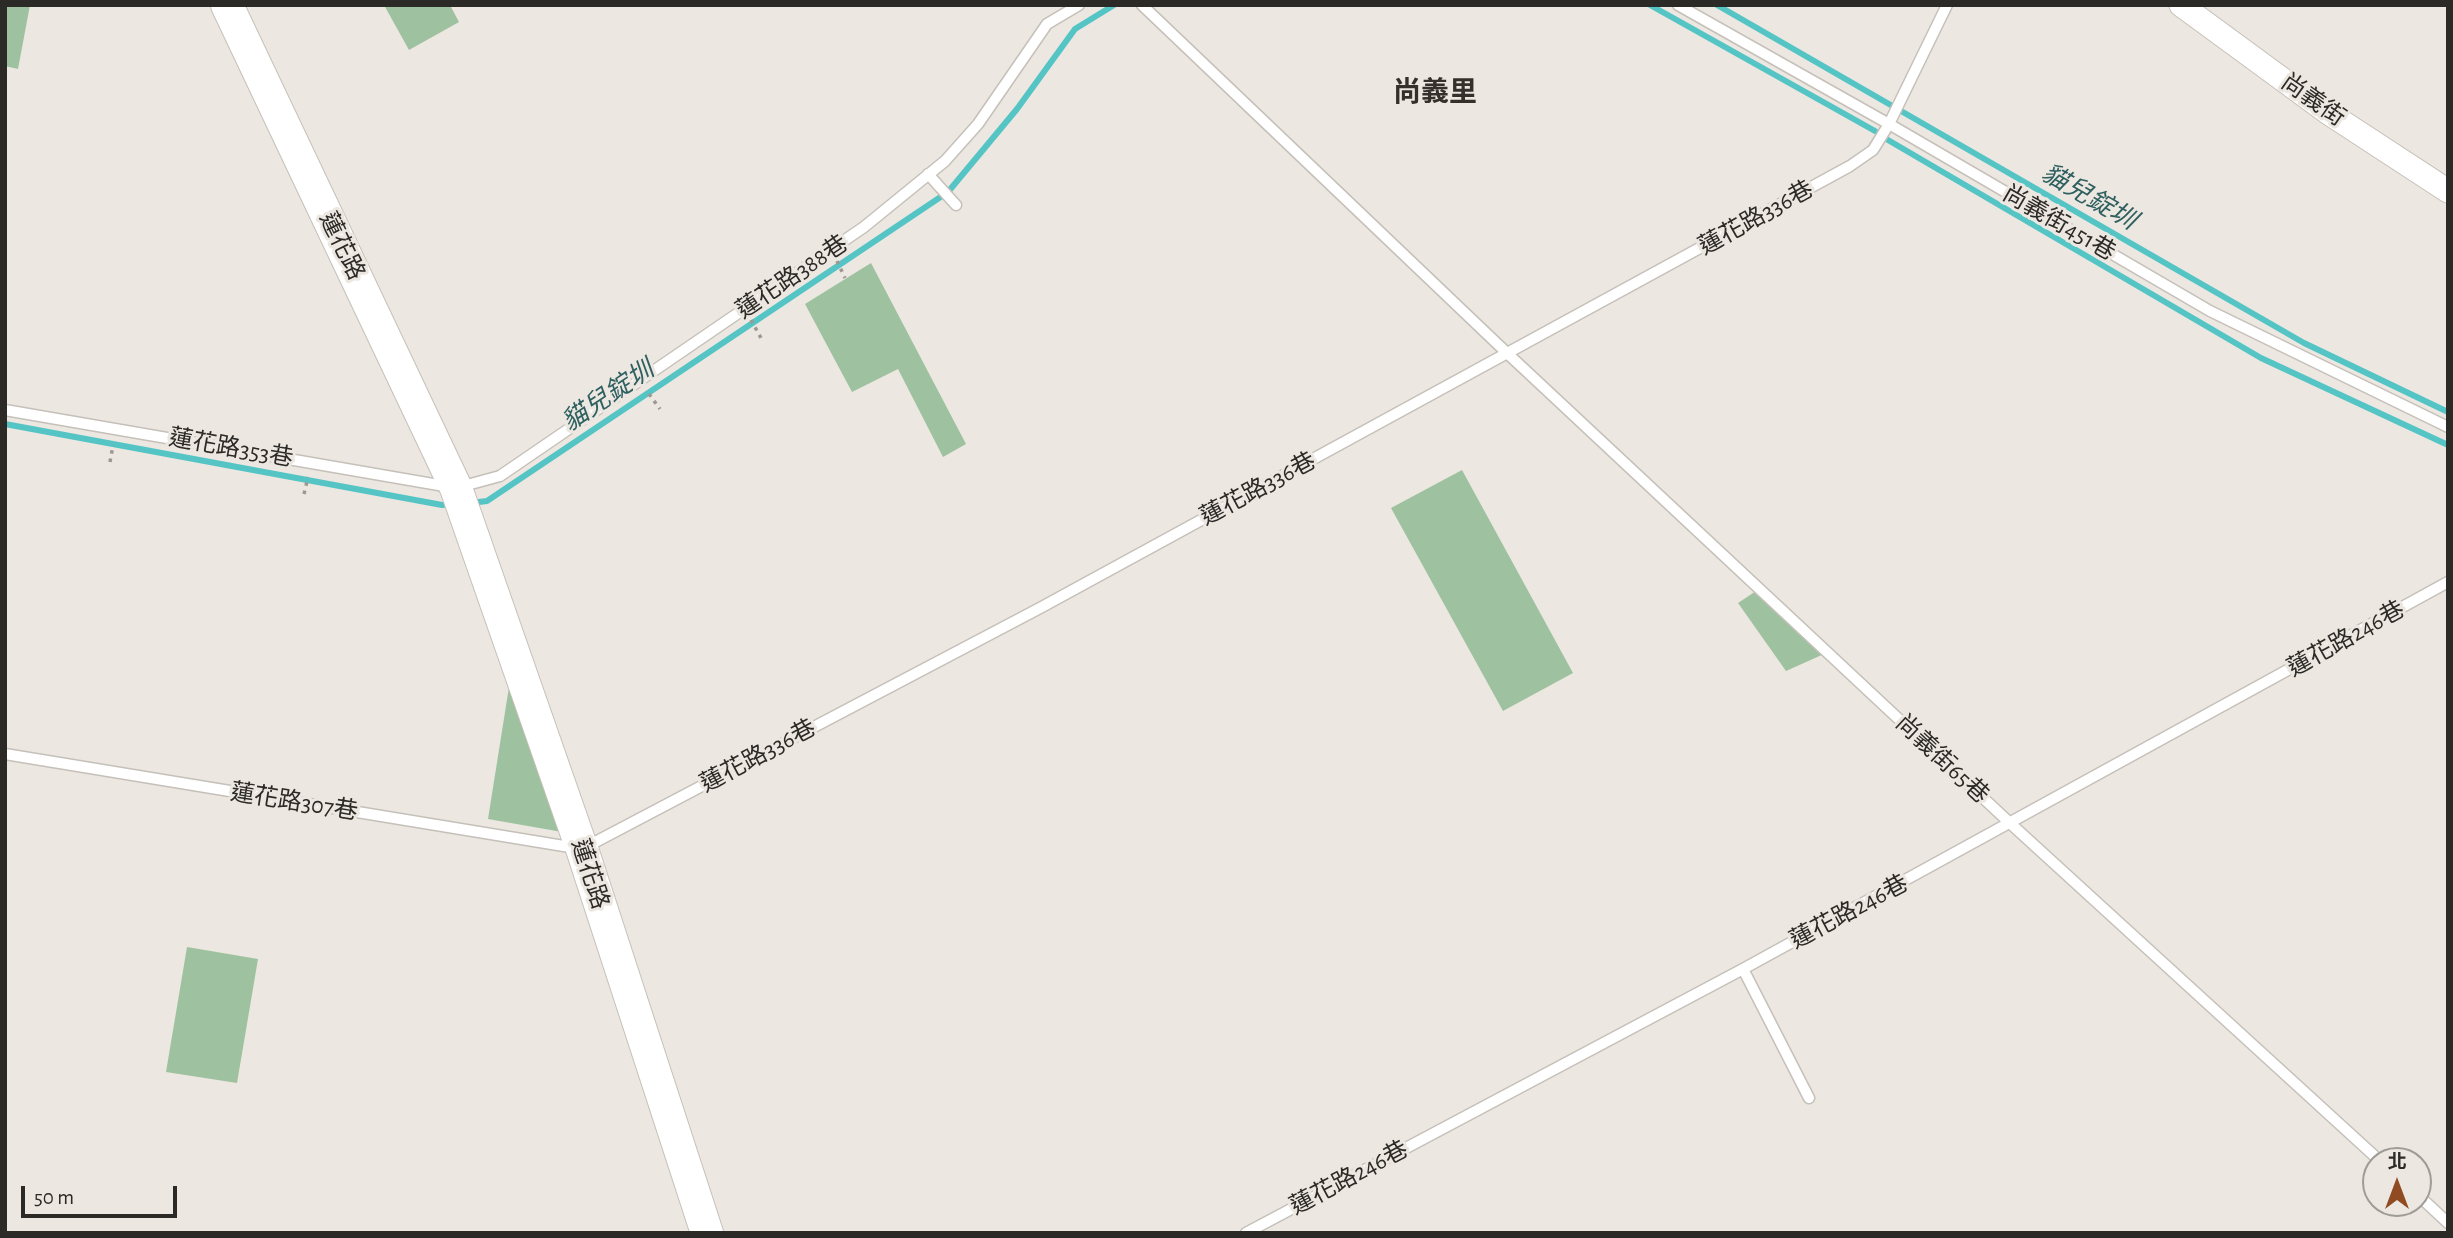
<!DOCTYPE html>
<meta charset="utf-8">
<style>
body{margin:0}
#map{position:relative;width:2453px;height:1238px;overflow:hidden;background:#ece7e0;font-family:"Alegreya Sans","Noto Sans TC",sans-serif}
canvas{display:block}
.frame{position:absolute;inset:0;border:7px solid #2c2a27;pointer-events:none}
.north{position:absolute;left:2362px;top:1147px;width:70px;height:70px;box-sizing:border-box;background:#ece7e0;border:2px solid #9f9b96;border-radius:50%;rotate:0deg;font-size:19px;font-weight:700;line-height:28px;text-align:center;color:#2c2a27}
.north::after{content:'';display:block;margin:auto;width:24px;height:32px;background:#914b22;clip-path:polygon(50% 0,100% 100%,50% 72%,0 100%)}
.scale{position:absolute;left:21px;top:1186px;width:156px;height:32px;box-sizing:border-box;border:4px solid #2c2a27;border-top:0;padding-left:9px;font-size:21px;line-height:24px;white-space:nowrap;color:#2c2a27;-webkit-text-stroke:5px #ece7e0;paint-order:stroke}
</style>
<div id="map">
<canvas width="2453" height="1238"></canvas>
<div class="frame"></div>
<div class="north">北</div>
<div class="scale">50 m</div>
</div>
<script>
const g = document.querySelector('canvas').getContext('2d');
g.lineJoin = 'round';
function paint(path, color) { g.fillStyle = color; g.fill(path, 'evenodd'); }
const toPath = rows => new Path2D(rows.map(r => 'M' + r).join(''));
function trace(path, color, width, dash) { g.strokeStyle = color; g.lineWidth = width; g.lineCap = dash ? 'butt' : 'round'; g.setLineDash(dash || []); g.stroke(path); }
function label(font, color, halo, rows, align = 'center') {
  g.font = font + ' "Alegreya Sans","Noto Sans TC",sans-serif'; g.lineWidth = 6; g.setLineDash([]); g.textBaseline = 'middle'; g.strokeStyle = halo; g.fillStyle = color; for (const [text, x, y, turn = 0] of rows) {
    g.save(); g.translate(x, y); g.rotate((+turn || 0) * Math.PI / 180); g.textAlign = isNaN(turn) ? turn : align; if (halo) g.strokeText(text, 0, 0); g.fillText(text, 0, 0); g.restore();
  }
}
paint(toPath([
 [5,5,30,5,18,69,5,66],
 [384,5,450,5,459,22,409,50],
 [871,263,966,444,943,457,898,369,852,392,805,304],
 [1462,470,1573,673,1503,711,1391,508],
 [1756,591,1824,654,1786,671,1738,603],
 [509,687,562,832,488,819],
 [187,947,258,959,237,1083,166,1072]
]), '#9ec29f');
trace(toPath([
 [1650,5,1875,131],
 [1717,5,2304,343,2448,412],
 [1888,140,2261,358,2448,445],
 [5,424,442,505,453,504],
 [471,503,487,501,948,192,1017,109,1075,29,1114,5]
]), '#54c4c5', 6);
const lane = toPath([
 [1142,5,1508,354,2011,824,2380,1161],
 [1678,5,1889,124,2210,311,2448,427],
 [928,174,956,205],
 [5,410,456,488,500,476,864,227,945,161,978,124,1047,24,1079,5],
 [5,754,582,849,1040,608,1850,166,1873,150,1889,124,1947,5],
 [1743,969,1809,1098],
 [2418,1195,2448,1223],
 [1246,1233,1743,969,2448,582]
]);
const street = toPath([
 [2181,5,2327,112,2448,191]
]);
const secondary = toPath([
 [227,5,456,488,582,849,707,1233]
]);
trace(lane, '#c5c0b9', 13);
trace(street, '#c5c0b9', 25);
trace(secondary, '#c5c0b9', 34);
trace(toPath([
 [837,261,845,278],
 [751,320,761,338],
 [649,394,660,409],
 [110,462,113,445],
 [304,494,308,477]
]), '#9c9893', 3.5, [3.5, 5]);
trace(lane, '#fff', 10);
trace(street, '#fff', 23);
trace(secondary, '#fff', 32);
label('24px', '#2c2a27', '#ece7e0', [
 ["尚義街",2313,100,35],
 ["蓮花路336巷",1756,218,-29],
 ["尚義街451巷",2059,223,30],
 ["蓮花路",342,246,64],
 ["蓮花路388巷",792,277,-34],
 ["蓮花路353巷",231,448,10],
 ["蓮花路336巷",1258,489,-28],
 ["蓮花路246巷",2346,639,-29],
 ["蓮花路336巷",758,756,-28],
 ["尚義街65巷",1942,759,43],
 ["蓮花路307巷",294,802,9],
 ["蓮花路",590,874,72],
 ["蓮花路246巷",1849,912,-28],
 ["蓮花路246巷",1349,1178,-28]
]);
label('italic 26px', '#2f6060', '#ece7e0', [
 ["貓兒錠圳",2089,197,30],
 ["貓兒錠圳",608,396,-34]
]);
label('bold 28px', '#34302b', '#ece7e0', [
 ["尚義里",1435,93]
]);
</script>
